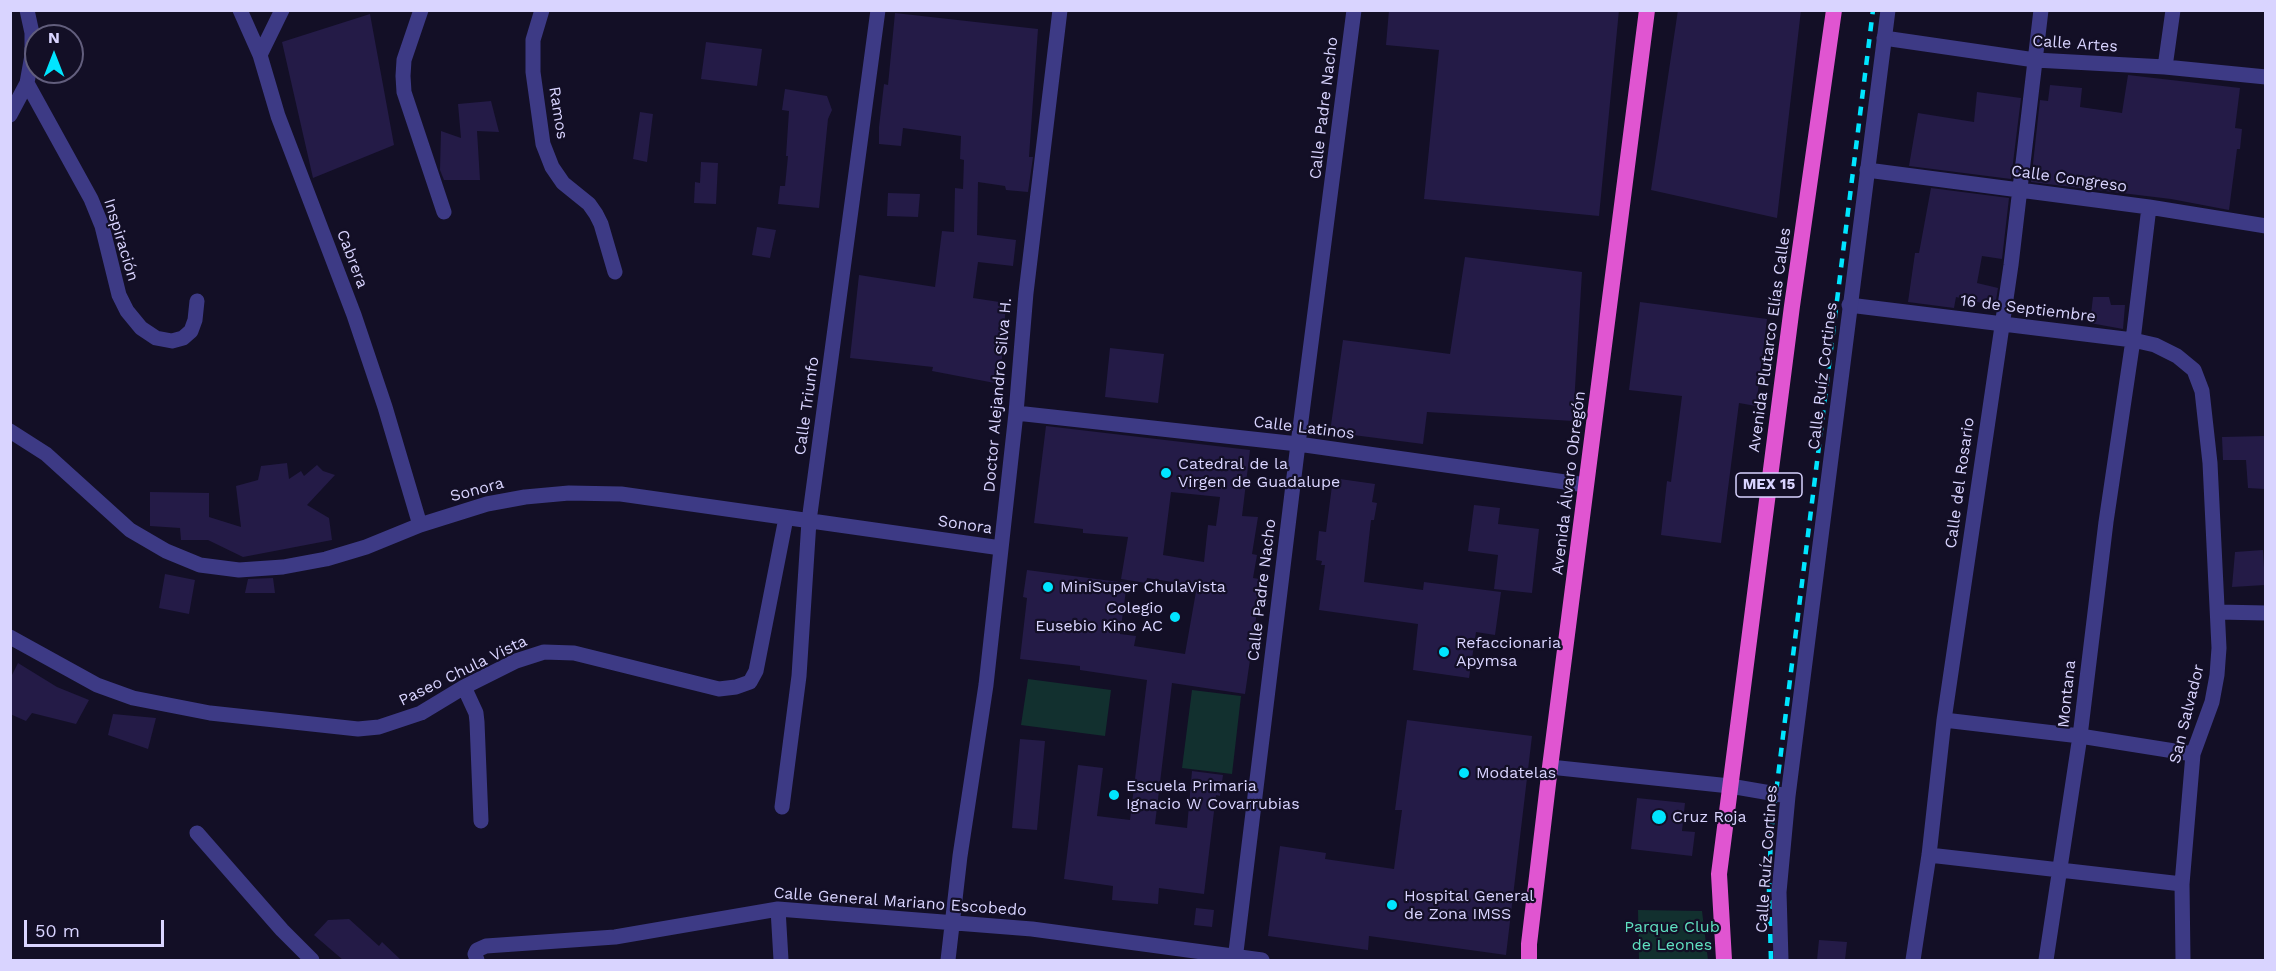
<!DOCTYPE html>
<meta charset="utf-8">
<style>
body{margin:0}
#map{position:relative;width:2276px;height:971px;overflow:hidden;background:#130f26;font-family:"Work Sans",sans-serif}
canvas{display:block}
.frame{position:absolute;inset:0;border:12px solid #d9d4ff;pointer-events:none}
.north{position:absolute;left:24px;top:24px;width:60px;height:60px;box-sizing:border-box;background:#130f26;border:2px solid #625e7d;border-radius:50%;rotate:0deg;font-size:16px;font-weight:700;line-height:24px;text-align:center;color:#d9d4ff}
.north::after{content:'';display:block;margin:auto;width:21px;height:27px;background:#00e5ff;clip-path:polygon(50% 0,100% 100%,50% 72%,0 100%)}
.scale{position:absolute;left:24px;top:920px;width:140px;height:27px;box-sizing:border-box;border:3px solid #d9d4ff;border-top:0;padding-left:8px;font-size:18px;line-height:21px;white-space:nowrap;color:#d9d4ff;-webkit-text-stroke:4px #130f26;paint-order:stroke}
</style>
<div id="map">
<canvas width="2276" height="971"></canvas>
<div class="frame"></div>
<div class="north">N</div>
<div class="scale">50 m</div>
</div>
<script>
const g = document.querySelector('canvas').getContext('2d');
g.lineJoin = 'round';
function paint(path, color) { g.fillStyle = color; g.fill(path, 'evenodd'); }
const toPath = rows => new Path2D(rows.map(r => 'M' + r).join(''));
function trace(path, color, width, dash) { g.strokeStyle = color; g.lineWidth = width; g.lineCap = dash ? 'butt' : 'round'; g.setLineDash(dash || []); g.stroke(path); }
function label(font, color, halo, rows, align = 'center') {
  g.font = font + ' "Work Sans",sans-serif'; g.lineWidth = 4.5; g.setLineDash([]); g.textBaseline = 'middle'; g.strokeStyle = halo; g.fillStyle = color; for (const [text, x, y, turn = 0] of rows) {
    g.save(); g.translate(x, y); g.rotate((+turn || 0) * Math.PI / 180); g.textAlign = isNaN(turn) ? turn : align; if (halo) g.strokeText(text, 0, 0); g.fillText(text, 0, 0); g.restore();
  }
}
paint(toPath([
 [1028,679,1111,690,1105,736,1021,725],
 [1192,690,1241,696,1232,774,1182,768],
 [1638,910,1702,911,1708,960,1639,960]
]), '#12302f');
paint(toPath([
 [1389,10,1619,10,1599,216,1424,199,1439,50,1386,45],
 [1678,10,1801,10,1777,218,1651,190],
 [895,13,1038,29,1029,157,1033,157,1028,192,1006,190,1005,186,978,182,977,235,1016,240,1013,266,978,262,973,298,1006,303,1000,384,932,371,933,367,850,358,859,275,935,287,942,231,954,232,955,188,963,189,964,160,960,159,961,136,903,128,901,146,879,144,879,127,884,84,888,85],
 [370,14,394,145,313,178,282,42],
 [706,42,762,49,757,86,701,79],
 [2128,75,2240,88,2235,128,2242,129,2240,149,2237,149,2229,210,2171,199,2031,182,2040,100,2048,101,2050,85,2082,88,2080,107,2122,113],
 [785,89,827,96,832,110,828,119,819,208,778,204,780,186,785,186,788,156,786,156,789,111,782,110],
 [1977,92,2021,98,2011,179,1909,166,1918,113,1974,122],
 [491,101,499,132,477,131,480,180,444,180,440,170,441,131,461,138,458,104],
 [640,112,653,114,647,162,633,159],
 [701,162,718,163,716,204,694,203,695,182,700,183],
 [1931,188,2009,198,2002,259,1982,256,1977,283,1998,288,1995,306,1956,297,1954,308,1908,302,1915,253,1919,253],
 [888,193,920,194,918,217,887,216],
 [757,227,776,230,770,258,752,255],
 [1465,257,1582,272,1573,421,1427,412,1423,444,1330,432,1343,340,1450,354],
 [2093,297,2109,297,2111,305,2125,305,2123,329,2090,323],
 [1640,302,1767,319,1756,406,1739,403,1721,543,1661,535,1667,481,1671,482,1682,396,1629,390],
 [1110,348,1164,354,1158,403,1105,397],
 [1046,426,1250,450,1242,516,1258,517,1252,554,1257,555,1253,578,1259,579,1257,598,1259,598,1245,694,1172,683,1155,824,1187,828,1192,771,1223,775,1220,796,1216,795,1204,894,1159,888,1158,904,1112,900,1113,886,1064,879,1078,765,1103,768,1097,816,1130,820,1147,680,1080,670,1080,666,1020,659,1027,598,1023,597,1027,570,1127,583,1120,634,1136,636,1134,646,1185,654,1197,586,1147,578,1146,583,1121,579,1128,537,1083,533,1083,529,1034,523],
 [1171,492,1220,497,1216,526,1208,525,1204,562,1163,555],
 [2265,436,2265,489,2248,488,2246,460,2223,460,2222,437],
 [287,463,289,479,301,471,304,476,317,465,323,471,335,475,307,505,329,518,332,540,243,557,208,540,181,540,180,528,150,526,150,492,209,493,209,517,241,527,236,486,258,480,261,466],
 [1333,478,1375,484,1372,502,1377,503,1374,520,1371,520,1364,582,1423,590,1424,582,1501,592,1495,635,1476,632,1469,678,1413,670,1418,624,1319,610,1325,565,1321,565,1322,561,1316,560,1319,531,1326,532],
 [1474,505,1500,508,1498,524,1539,529,1532,593,1494,589,1498,555,1468,551],
 [2263,550,2265,585,2232,587,2235,552],
 [165,574,195,580,189,614,159,608],
 [273,578,275,593,245,593,248,579],
 [18,663,57,687,89,700,76,724,32,713,26,721,10,714,10,679],
 [113,714,156,718,148,749,108,735],
 [1407,720,1532,736,1506,955,1369,936,1368,950,1268,936,1280,846,1326,853,1325,859,1394,869,1402,810,1395,810],
 [1020,739,1045,741,1037,830,1012,828],
 [1637,798,1685,803,1682,831,1695,832,1692,856,1631,849],
 [1196,908,1214,910,1212,927,1194,925],
 [349,919,379,946,382,942,401,960,343,960,314,935,328,920],
 [1819,940,1847,942,1845,960,1817,960]
]), '#241b47');
trace(toPath([
 [240,10,260,55],
 [282,10,260,55,278,116,354,315,385,407,420,525],
 [421,10,404,60,403,76,404,92,444,212],
 [542,10,533,40,533,72,543,144,552,167,563,183,589,204,596,214,601,224,615,272],
 [1884,38,2035,60,2165,67,2266,77],
 [2165,67,2173,10],
 [27,83,91,199,102,226,119,295,127,311,141,328,156,338,172,341,183,338,191,331,195,320,197,301],
 [10,115,27,83,32,55,32,33,27,10],
 [1867,170,2149,207,2266,226],
 [1849,305,2133,340,2155,345,2177,356,2194,370,2202,391,2210,463,2219,648,2217,675,2212,702,2193,754,2182,884,2183,960],
 [1016,413,1298,444,1586,485],
 [10,431,46,454,130,530,166,551,200,565,239,570,283,567,326,559,366,547,420,525,487,504,525,497,569,493,621,494,1001,548],
 [2218,612,2266,613],
 [10,637,97,685,133,698,210,713,358,729,379,727,421,713,464,687,516,661,544,652,574,653,719,689,736,687,750,682,756,671,786,518],
 [464,687,476,713,477,722,481,821],
 [1944,720,2080,736,2193,754],
 [782,807,799,676,809,521,878,10],
 [197,833,282,930,312,960],
 [1929,855,2182,884],
 [778,909,781,960],
 [477,960,475,954,477,950,486,946,615,937,778,909,1032,929,1262,960],
 [948,960,960,856,986,685,1016,413,1026,293,1060,10],
 [1235,960,1298,444,1354,10],
 [1913,960,1929,855,1944,720,2011,265,2041,10],
 [2046,960,2080,736,2106,522,2133,340,2149,207]
]), '#3d3a85', 15);
trace(toPath([
 [1550,767,1730,786,1788,796],
 [1781,960,1779,892,1788,796,1888,10]
]), '#3d3a85', 15);
trace(toPath([
 [1529,960,1529,944,1550,767,1647,10],
 [1724,960,1719,874,1792,306,1834,10]
]), '#e055d1', 16);
trace(toPath([
 [1771,960,1769,891,1771,833,1873,10]
]), '#00e5ff', 4.5, [9, 8]);
for (const [x, y, r, color] of [
 [1166,473,6,"#00e5ff"],
 [1048,587,6,"#00e5ff"],
 [1175,617,6,"#00e5ff"],
 [1444,652,6,"#00e5ff"],
 [1464,773,6,"#00e5ff"],
 [1114,795,6,"#00e5ff"],
 [1659,817,8,"#00e5ff"],
 [1392,905,6,"#00e5ff"]
]) { const dot = new Path2D(); dot.arc(x, y, r, 0, 2 * Math.PI); g.fillStyle = color; g.fill(dot); trace(dot, '#130f26', 2); }
for (const [x, y, w] of [
 [1769,485,66]
]) { const box = new Path2D(); box.roundRect(x - w / 2, y - 12, w, 24, 4.5); g.fillStyle = '#130f26'; g.fill(box); trace(box, '#d9d4ff', 1.5); }
label('bold 15px', '#d9d4ff', null, [
 ["MEX 15",1769,485]
]);
label('16px', '#d9d4ff', '#130f26', [
 ["Calle Artes",2075,44,4],
 ["Calle Padre Nacho",1324,108,-83],
 ["Ramos",558,113,81],
 ["Calle Congreso",2069,179,8],
 ["Inspiración",121,240,73],
 ["Cabrera",352,259,69],
 ["16 de Septiembre",2028,309,7],
 ["Avenida Plutarco Elías Calles",1770,340,-82],
 ["Calle Ruíz Cortines",1823,376,-83],
 ["Doctor Alejandro Silva H.",998,395,-85],
 ["Calle Triunfo",807,406,-82],
 ["Calle Latinos",1304,428,7],
 ["Avenida Álvaro Obregón",1569,483,-83],
 ["Calle del Rosario",1960,483,-82],
 ["Sonora",477,490,-15],
 ["Sonora",965,525,8],
 ["Calle Padre Nacho",1262,590,-83],
 ["Paseo Chula Vista",463,671,-26],
 ["Montana",2067,694,-84],
 ["San Salvador",2187,714,-76],
 ["Calle Ruíz Cortines",1767,859,-86],
 ["Calle General Mariano Escobedo",900,902,4]
]);
label('16px', '#d9d4ff', '#130f26', [
 ["Catedral de la",1178,464],
 ["Virgen de Guadalupe",1178,482],
 ["MiniSuper ChulaVista",1060,587],
 ["Colegio",1163,608,"right"],
 ["Eusebio Kino AC",1163,626,"right"],
 ["Refaccionaria",1456,643],
 ["Apymsa",1456,661],
 ["Modatelas",1476,773],
 ["Escuela Primaria",1126,786],
 ["Ignacio W Covarrubias",1126,804],
 ["Cruz Roja",1672,817],
 ["Hospital General",1404,896],
 ["de Zona IMSS",1404,914]
], 'left');
label('16px', '#5fe0c0', '#130f26', [
 ["Parque Club",1672,927],
 ["de Leones",1672,945]
]);
</script>
